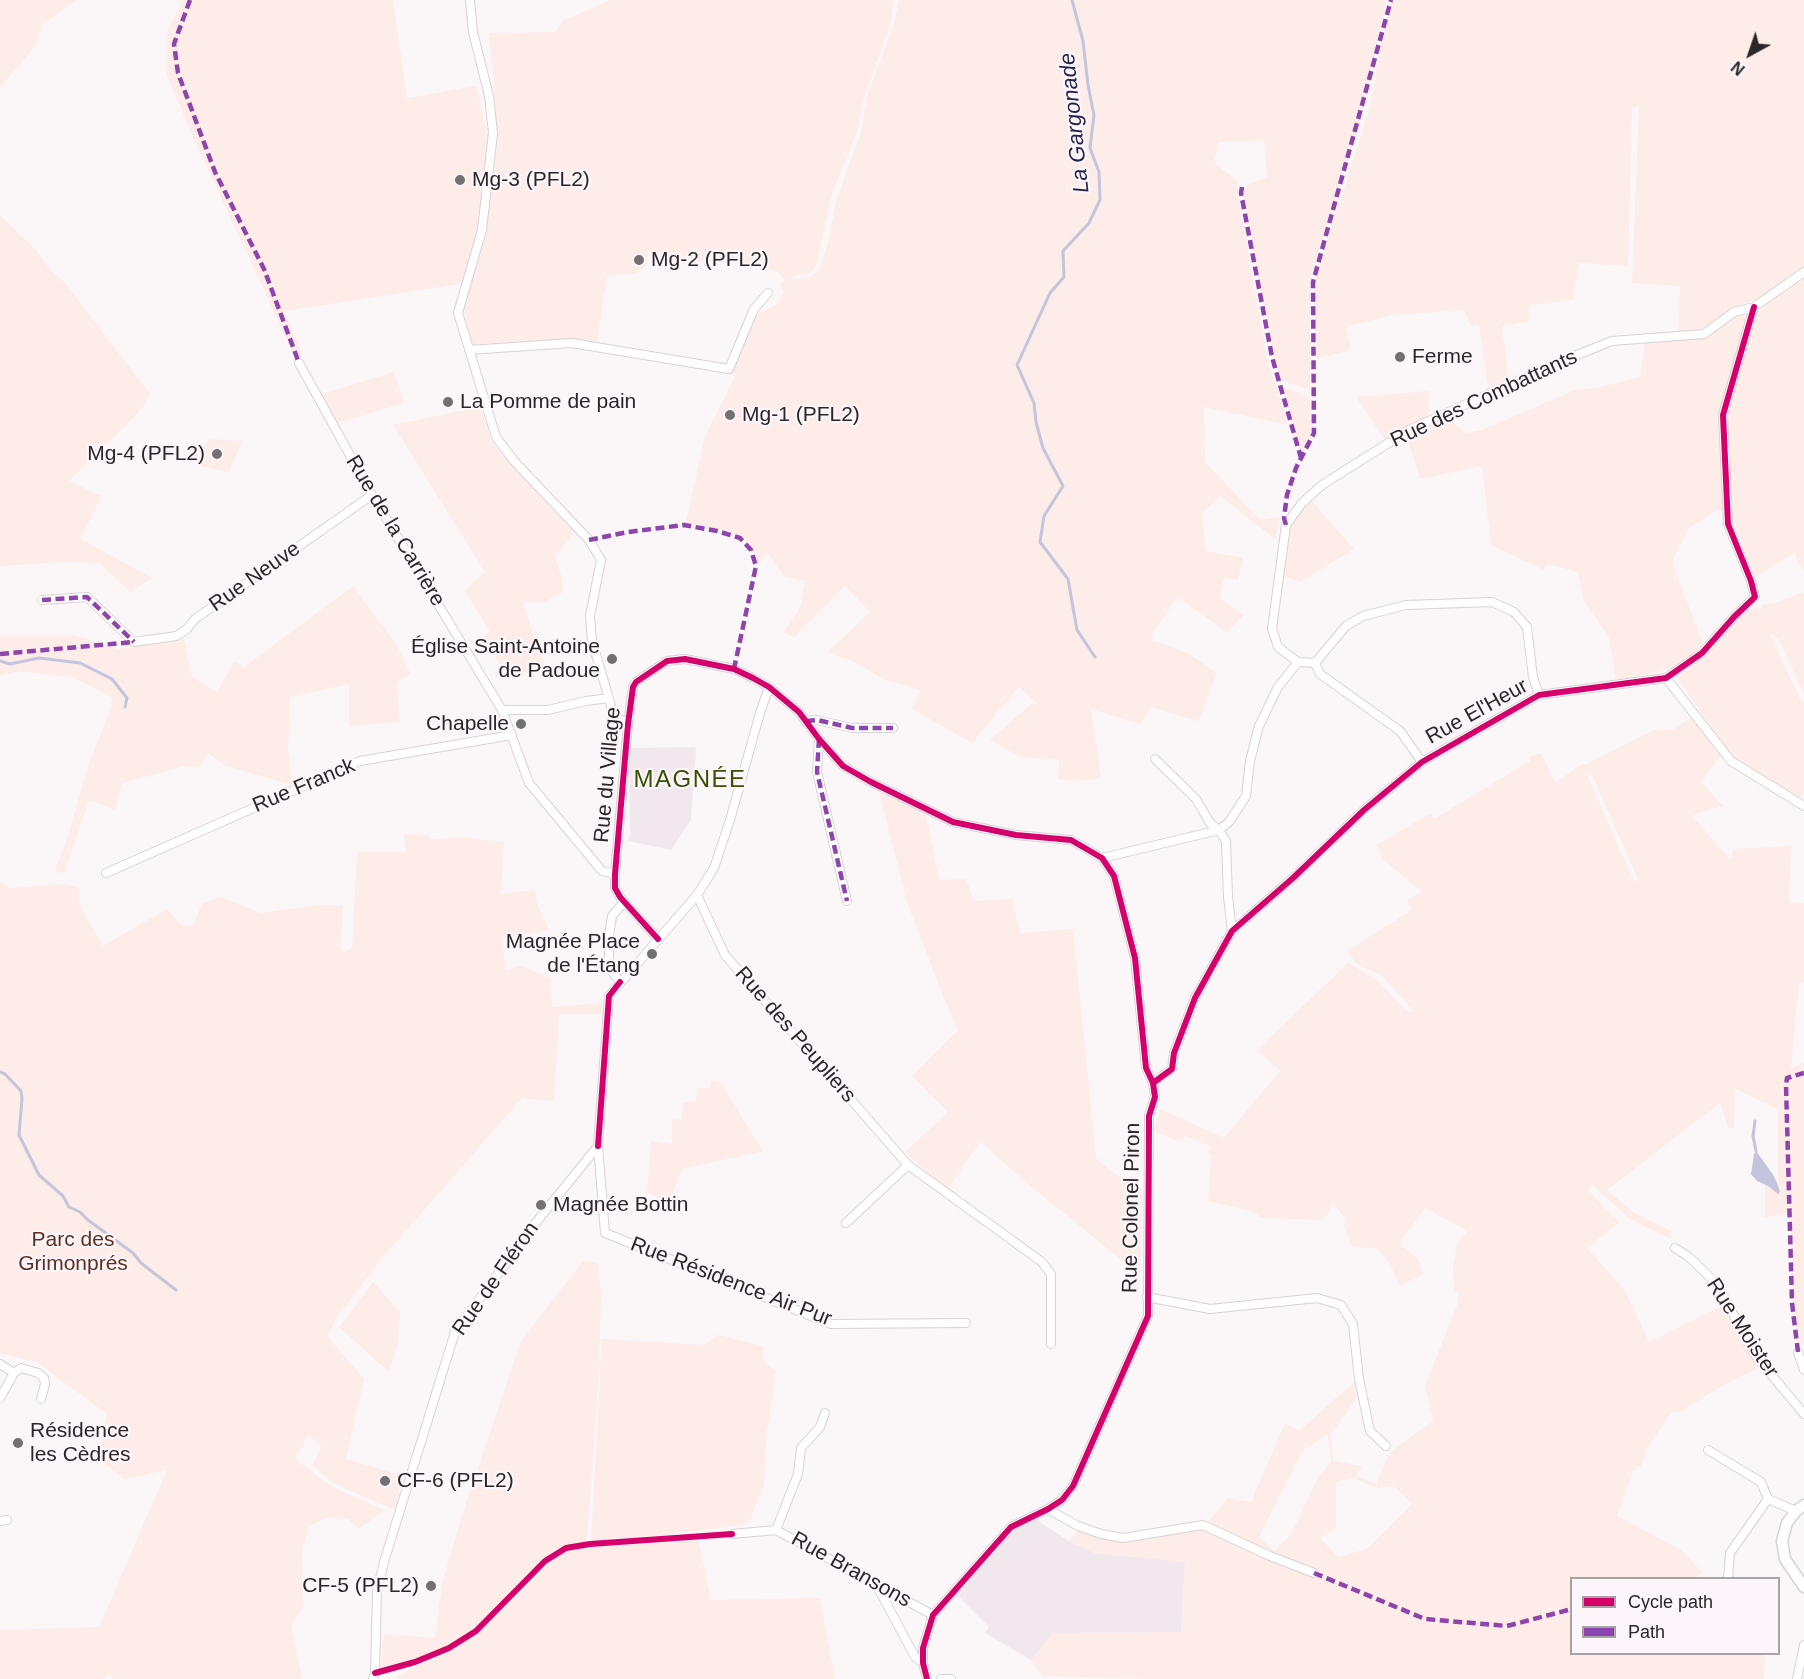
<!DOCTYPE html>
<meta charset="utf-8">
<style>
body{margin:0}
#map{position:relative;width:1804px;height:1679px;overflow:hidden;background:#fbf7f9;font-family:Helvetica,sans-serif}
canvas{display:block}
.legend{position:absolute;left:1570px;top:1577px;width:210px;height:78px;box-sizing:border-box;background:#fcf6fa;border:2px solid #a8a3a6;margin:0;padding:8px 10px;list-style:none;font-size:18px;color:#292728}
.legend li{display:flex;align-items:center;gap:12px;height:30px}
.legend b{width:30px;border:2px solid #a8a3a6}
.north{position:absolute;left:1720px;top:24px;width:60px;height:60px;-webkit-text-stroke:4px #fcf6fa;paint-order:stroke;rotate:220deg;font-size:16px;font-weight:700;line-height:24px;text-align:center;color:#292728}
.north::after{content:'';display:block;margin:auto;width:21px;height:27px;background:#292728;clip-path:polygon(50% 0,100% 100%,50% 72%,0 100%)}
</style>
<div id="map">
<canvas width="1804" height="1679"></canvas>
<ul class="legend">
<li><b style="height:8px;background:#d6006c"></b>Cycle path</li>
<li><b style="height:8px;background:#8e44ad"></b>Path</li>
</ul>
<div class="north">N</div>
</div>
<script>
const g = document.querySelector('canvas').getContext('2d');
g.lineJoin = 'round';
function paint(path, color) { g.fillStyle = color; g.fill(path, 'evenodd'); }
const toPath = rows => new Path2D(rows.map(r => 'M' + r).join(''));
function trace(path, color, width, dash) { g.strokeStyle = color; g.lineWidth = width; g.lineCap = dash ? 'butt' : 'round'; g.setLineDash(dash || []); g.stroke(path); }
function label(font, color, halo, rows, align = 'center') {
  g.font = font + ' Helvetica,sans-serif'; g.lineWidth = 4.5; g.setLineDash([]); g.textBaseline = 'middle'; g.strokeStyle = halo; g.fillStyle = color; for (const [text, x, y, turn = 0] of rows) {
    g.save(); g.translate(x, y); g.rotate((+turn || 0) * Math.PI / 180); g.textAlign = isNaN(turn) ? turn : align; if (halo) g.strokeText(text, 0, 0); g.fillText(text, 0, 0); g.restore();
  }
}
paint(toPath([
 [696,747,691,820,671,850,628,841,630,837,629,748],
 [1037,1520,1069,1541,1095,1553,1185,1562,1181,1632,1053,1633,1031,1660,985,1633,989,1627,958,1596,1006,1535]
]), '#f1e8ee');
paint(toPath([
 [0,0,76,0,43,24,35,46,0,88],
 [183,0,393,0,407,98,476,86,488,137,478,218,478,237,460,284,284,311,303,354,296,359,192,135,167,75,167,31],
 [611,0,893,0,891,23,864,98,858,129,833,190,816,266,811,273,795,275,790,279,809,278,819,270,827,247,837,198,861,133,867,96,894,24,899,0,1386,0,1359,127,1310,278,1310,390,1280,380,1275,363,1249,226,1243,192,1245,186,1267,177,1264,141,1219,142,1214,163,1238,181,1238,193,1249,258,1267,357,1288,425,1204,407,1205,462,1260,520,1280,517,1275,539,1220,496,1202,513,1206,551,1243,558,1238,580,1224,577,1220,598,1244,615,1227,632,1177,597,1153,633,1151,640,1188,653,1217,673,1198,721,1151,707,1141,724,1091,709,1101,778,1078,781,1058,779,1059,760,1021,757,990,740,1031,704,1038,704,1019,687,972,743,912,709,921,690,881,678,853,661,828,652,870,612,845,586,794,637,784,632,800,608,805,581,784,576,767,552,758,565,756,555,750,545,739,535,686,523,705,436,735,377,733,369,755,315,778,304,784,292,780,285,785,280,777,271,720,258,717,265,647,251,647,265,634,274,607,275,597,341,567,339,474,344,466,334,465,305,484,242,497,129,491,97,495,97,489,33,555,32,564,20],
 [1390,0,1804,0,1804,267,1767,295,1737,306,1711,326,1678,334,1680,286,1632,283,1639,106,1632,108,1628,266,1579,263,1573,300,1529,305,1529,321,1502,326,1509,383,1489,392,1479,325,1471,326,1464,310,1392,315,1346,327,1351,350,1316,359,1314,283,1369,110],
 [0,215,35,249,49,268,66,284,150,394,138,413,69,481,101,496,81,539,152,578,130,592,100,563,64,562,0,566],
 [1804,275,1804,572,1794,553,1753,578,1751,566,1731,513,1718,509,1688,529,1672,561,1703,644,1688,660,1676,667,1616,681,1609,637,1583,599,1578,572,1549,564,1544,570,1491,545,1482,466,1420,479,1406,435,1446,417,1465,433,1479,431,1575,390,1596,388,1640,377,1645,340,1691,339,1715,332,1733,314,1741,313,1746,320,1745,328,1750,326,1763,308],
 [394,372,404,403,337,423,322,394],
 [1282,386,1310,398,1314,432,1300,452],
 [1429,391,1429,420,1385,440,1356,397],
 [480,407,491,441,503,456,574,533,555,557,562,578,563,592,545,602,522,602,545,667,508,678,483,637,490,631,465,591,485,572,393,425],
 [209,439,242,441,229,472,198,466,199,454],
 [1310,499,1354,549,1300,582,1281,575,1289,524],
 [353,586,396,644,410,673,397,683,400,722,349,726,349,684,290,697,288,751,292,785,226,766,208,753,199,768,185,766,122,783,115,810,89,800,64,873,55,871,68,836,89,763,109,713,113,698,72,677,19,671,0,675,0,635,74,635,118,649,184,639,191,676,217,692,234,662,244,667],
 [1804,592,1804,694,1778,638,1770,634,1799,697,1804,703,1804,793,1800,799,1734,759,1677,678,1694,665,1741,614,1756,607,1760,610,1762,605,1775,603],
 [1694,716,1722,754,1701,782,1723,806,1691,815,1731,860,1733,849,1791,846,1789,902,1804,903,1804,982,1799,982,1791,1069,1804,1063,1804,1344,1799,1344,1792,1296,1791,1214,1765,1217,1765,1181,1778,1181,1778,1109,1735,1089,1734,1127,1729,1129,1720,1103,1607,1190,1634,1213,1671,1231,1671,1239,1630,1219,1592,1185,1587,1189,1619,1223,1587,1248,1625,1291,1649,1342,1727,1303,1761,1367,1723,1385,1680,1412,1672,1412,1648,1447,1641,1466,1635,1466,1617,1516,1681,1550,1702,1572,1697,1578,1572,1578,1572,1654,1765,1654,1764,1679,1148,1679,1042,1676,1031,1660,1053,1633,1181,1632,1185,1562,1095,1553,1069,1541,1078,1530,1116,1542,1201,1531,1227,1498,1251,1502,1285,1423,1299,1431,1354,1382,1358,1396,1331,1434,1333,1461,1362,1466,1356,1476,1376,1484,1390,1452,1433,1421,1425,1386,1457,1305,1459,1294,1454,1290,1453,1266,1458,1242,1468,1231,1425,1208,1399,1243,1418,1259,1423,1274,1399,1286,1391,1265,1377,1248,1352,1246,1344,1227,1345,1219,1333,1203,1323,1220,1262,1218,1252,1211,1208,1201,1211,1156,1208,1153,1211,1147,1185,1135,1180,1142,1153,1131,1160,1109,1224,1138,1280,1071,1257,1050,1348,963,1375,979,1409,1013,1413,1010,1381,975,1357,964,1347,951,1412,910,1407,900,1422,892,1384,860,1376,845,1430,814,1434,819,1530,761,1529,757,1541,753,1555,783,1582,764,1587,764,1654,730,1672,730],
 [1591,773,1638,879,1634,882,1587,775],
 [1328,1434,1331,1462,1319,1476,1290,1536,1274,1551,1259,1537,1303,1450],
 [1353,1478,1378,1488,1394,1486,1412,1504,1367,1549,1338,1557,1320,1538,1336,1528,1336,1482],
 [879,792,926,814,939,880,966,879,974,901,1012,899,1020,933,1073,929,1096,1158,1119,1177,1142,1189,1140,1275,1022,1179,980,1141,947,1190,905,1152,948,1112,912,1076,958,1030,944,998,907,902],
 [404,834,427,835,431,839,465,838,504,842,501,894,535,890,537,904,549,930,503,938,505,970,522,966,551,979,552,1007,602,1003,603,1014,559,1014,554,1101,522,1098,382,1258,337,1317,327,1336,364,1379,346,1459,403,1476,395,1510,335,1484,312,1466,322,1446,308,1435,295,1459,332,1487,384,1510,359,1529,348,1519,327,1518,309,1526,302,1551,303,1608,291,1625,302,1679,113,1679,110,1674,103,1679,0,1679,0,1630,99,1627,167,1470,124,1479,98,1458,107,1414,38,1363,0,1353,0,882,10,888,67,884,79,888,79,904,103,946,167,909,182,925,193,926,202,903,221,897,261,913,319,905,343,905,340,950,345,952,352,947,357,852,406,852],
 [711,1080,720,1082,763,1151,682,1169,669,1204,647,1192,651,1141,672,1144,672,1119,682,1120,683,1102,696,1102,697,1088,710,1088],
 [583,1261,598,1263,601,1294,599,1373,587,1541,554,1550,470,1633,439,1651,380,1670,384,1634,435,1638,442,1584,463,1512,521,1341],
 [373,1282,400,1312,398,1342,389,1372,339,1327],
 [718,1335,763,1346,764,1362,776,1372,766,1440,764,1486,748,1524,663,1535,591,1540,602,1339,704,1345],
 [698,1539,711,1600,820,1598,835,1679,398,1679,396,1676,457,1648,480,1630,528,1579,561,1552,591,1544]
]), '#fdece8');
paint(toPath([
 [1756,1151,1774,1176,1780,1191,1778,1194,1768,1186,1757,1181,1751,1174,1754,1154]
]), '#c2c5db');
trace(toPath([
 [1072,0,1083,41,1088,85,1094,115,1090,148,1099,172,1100,200,1089,223,1063,251,1064,277,1050,293,1017,365,1034,403,1036,422,1043,448,1063,486,1044,516,1040,542,1068,579,1077,630,1095,657],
 [0,661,10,664,39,658,80,663,112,679,127,698,125,707],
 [0,1072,5,1074,21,1091,22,1099,19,1135,39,1175,63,1196,69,1207,80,1212,88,1220,133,1253,141,1263,176,1290],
 [1755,1121,1753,1136,1756,1151]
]), '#c2c5db', 3);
const street = toPath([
 [470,0,473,32,489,96,493,133,482,230,458,313,496,437,514,461,589,540,601,560,590,616,592,641,614,716,628,724],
 [469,350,572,343,729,369,754,309,768,293],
 [299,363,372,495,502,710,529,783,602,871,615,874],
 [42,600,87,597,134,642,176,636,186,630,195,619,372,495],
 [1298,662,1315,663,1346,626,1363,616,1406,605,1492,602,1514,612,1527,627,1533,677,1539,695],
 [1315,663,1320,674,1400,731,1422,762],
 [1666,678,1731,761,1804,806],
 [769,687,760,713,730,820,714,868,697,895,609,996,598,1146,605,1233,831,1324,966,1323],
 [502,710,548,710,586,701,609,698],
 [806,721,817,720,852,728,893,728],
 [819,739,817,772,847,901],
 [1155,759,1196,799,1210,823,1219,830,1226,841,1228,897,1232,931],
 [1102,858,1219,830,1229,822,1246,796,1250,761,1259,726,1278,687,1298,662,1278,647,1272,629,1286,525,1302,503,1322,485,1409,430,1557,363,1612,341,1704,334,1734,312,1754,307,1804,272],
 [106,873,360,761,512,735],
 [697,895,725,955,908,1165,1042,1262,1051,1274,1051,1344],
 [658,939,620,897,615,888,615,874,628,724,633,687,636,682,667,661,685,659,734,669,753,678,769,687,799,712,819,739,843,766,871,782,953,822,1016,835,1071,840,1102,858,1114,876,1135,958,1146,1068,1153,1083,1155,1097,1149,1116,1148,1316,1073,1486,1062,1500,1048,1509,1011,1527,933,1615,923,1648,923,1663,927,1679],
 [620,982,609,968,609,936,612,916,624,902],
 [1153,1083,1172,1069,1174,1053,1195,998,1232,931,1293,878,1364,810,1422,762,1539,695,1666,678,1702,653,1734,617,1755,597,1751,581,1728,524,1723,415,1754,307],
 [846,1223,908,1165],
 [1675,1248,1689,1257,1718,1285,1754,1354,1804,1414],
 [1147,1297,1210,1309,1317,1298,1341,1305,1353,1324,1359,1379,1370,1431,1386,1446],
 [1798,1352,1804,1370],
 [0,1364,14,1373,0,1398],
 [14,1373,21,1368,38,1373,44,1378,45,1384,41,1399],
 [1708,1450,1761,1482,1768,1499],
 [1048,1509,1078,1526,1101,1534,1123,1538,1203,1525,1270,1556,1314,1573],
 [0,1521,7,1520],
 [776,1530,798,1474,801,1448,820,1427,825,1413],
 [732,1534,776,1530,933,1615],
 [1728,1578,1730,1553,1768,1499,1796,1511],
 [876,1584,915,1657,923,1663],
 [373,1679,375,1673,377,1591,384,1562,455,1332,534,1225,598,1146],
 [941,1679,951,1679],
 [1797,1679,1804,1645]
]);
const secondary = toPath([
 [1804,1505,1796,1511,1787,1523,1782,1541,1785,1559,1804,1587]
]);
trace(street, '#d6d3d4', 10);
trace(secondary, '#d6d3d4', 13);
trace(street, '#fefefe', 8);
trace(secondary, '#fefefe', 10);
trace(toPath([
 [190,0,174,44,178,73,215,172,264,269,299,363],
 [1242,187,1241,193,1272,357,1301,458],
 [1286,525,1284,518,1287,495,1296,468,1314,433,1313,282,1391,0],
 [589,540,628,532,684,525,717,531,740,538,751,550,756,566,734,669],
 [42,600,87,597,134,642],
 [0,654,134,642],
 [806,721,817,720,852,728,893,728],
 [819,739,817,772,847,901],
 [1798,1352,1792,1303,1786,1085,1787,1078,1804,1073],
 [1314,1573,1425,1619,1507,1626,1572,1609]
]), '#8e44ad', 4.5, [9, 4.5]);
trace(toPath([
 [658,939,620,897,615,888,615,874,628,724,633,687,636,682,667,661,685,659,734,669,753,678,769,687,799,712,819,739,843,766,871,782,953,822,1016,835,1071,840,1102,858,1114,876,1135,958,1146,1068,1153,1083,1155,1097,1149,1116,1148,1316,1073,1486,1062,1500,1048,1509,1011,1527,933,1615,923,1648,923,1663,927,1679],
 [1153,1083,1172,1069,1174,1053,1195,998,1232,931,1293,878,1364,810,1422,762,1539,695,1666,678,1702,653,1734,617,1755,597,1751,581,1728,524,1723,415,1754,307],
 [598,1146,609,996,620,982],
 [375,1673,415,1662,449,1648,476,1631,545,1561,566,1548,590,1544,732,1534]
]), '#d6006c', 6);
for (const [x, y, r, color] of [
 [460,180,6,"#727071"],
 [639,260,6,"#727071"],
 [1400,357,6,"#727071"],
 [448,402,6,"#727071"],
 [730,415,6,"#727071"],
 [217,454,6,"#727071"],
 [612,659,6,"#727071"],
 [521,724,6,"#727071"],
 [652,954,6,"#727071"],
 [541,1205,6,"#727071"],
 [18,1443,6,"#727071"],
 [385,1481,6,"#727071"],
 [431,1586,6,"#727071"]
]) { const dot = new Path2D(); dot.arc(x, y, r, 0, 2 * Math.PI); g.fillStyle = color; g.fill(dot); trace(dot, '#fcf6fa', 2); }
label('21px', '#292728', '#fcf6fa', [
 ["Mg-3 (PFL2)",472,180],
 ["Mg-2 (PFL2)",651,260],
 ["Ferme",1412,357],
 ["La Pomme de pain",460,402],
 ["Mg-1 (PFL2)",742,415],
 ["Mg-4 (PFL2)",205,454,"right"],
 ["Église Saint-Antoine",600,647,"right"],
 ["de Padoue",600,671,"right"],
 ["Chapelle",509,724,"right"],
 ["Magnée Place",640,942,"right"],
 ["de l'Étang",640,966,"right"],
 ["Magnée Bottin",553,1205],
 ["Résidence",30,1431],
 ["les Cèdres",30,1455],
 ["CF-6 (PFL2)",397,1481],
 ["CF-5 (PFL2)",419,1586,"right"]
], 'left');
label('21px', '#292728', '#fcf6fa', [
 ["Rue des Combattants",1484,399,-25],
 ["Rue de la Carrière",395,531,59],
 ["Rue Neuve",255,577,-35],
 ["Rue El'Heur",1477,712,-29],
 ["Rue du Village",608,775,-85],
 ["Rue Franck",304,786,-23],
 ["Rue des Peupliers",795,1035,49],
 ["Rue Colonel Piron",1132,1208,-89],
 ["Rue de Fléron",496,1279,-55],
 ["Rue Résidence Air Pur",731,1282,21],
 ["Rue Moister",1742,1328,57],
 ["Rue Bransons",851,1570,29]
]);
label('21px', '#5f2f21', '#fcf6fa', [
 ["Parc des",73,1240],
 ["Grimonprés",73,1264]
]);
label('italic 22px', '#22244d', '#fcf6fa', [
 ["La Gargonade",1075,123,-96]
]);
g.letterSpacing = '1.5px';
label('24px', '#385003', '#fcf6fa', [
 ["MAGNÉE",690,780]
]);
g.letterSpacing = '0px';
</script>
